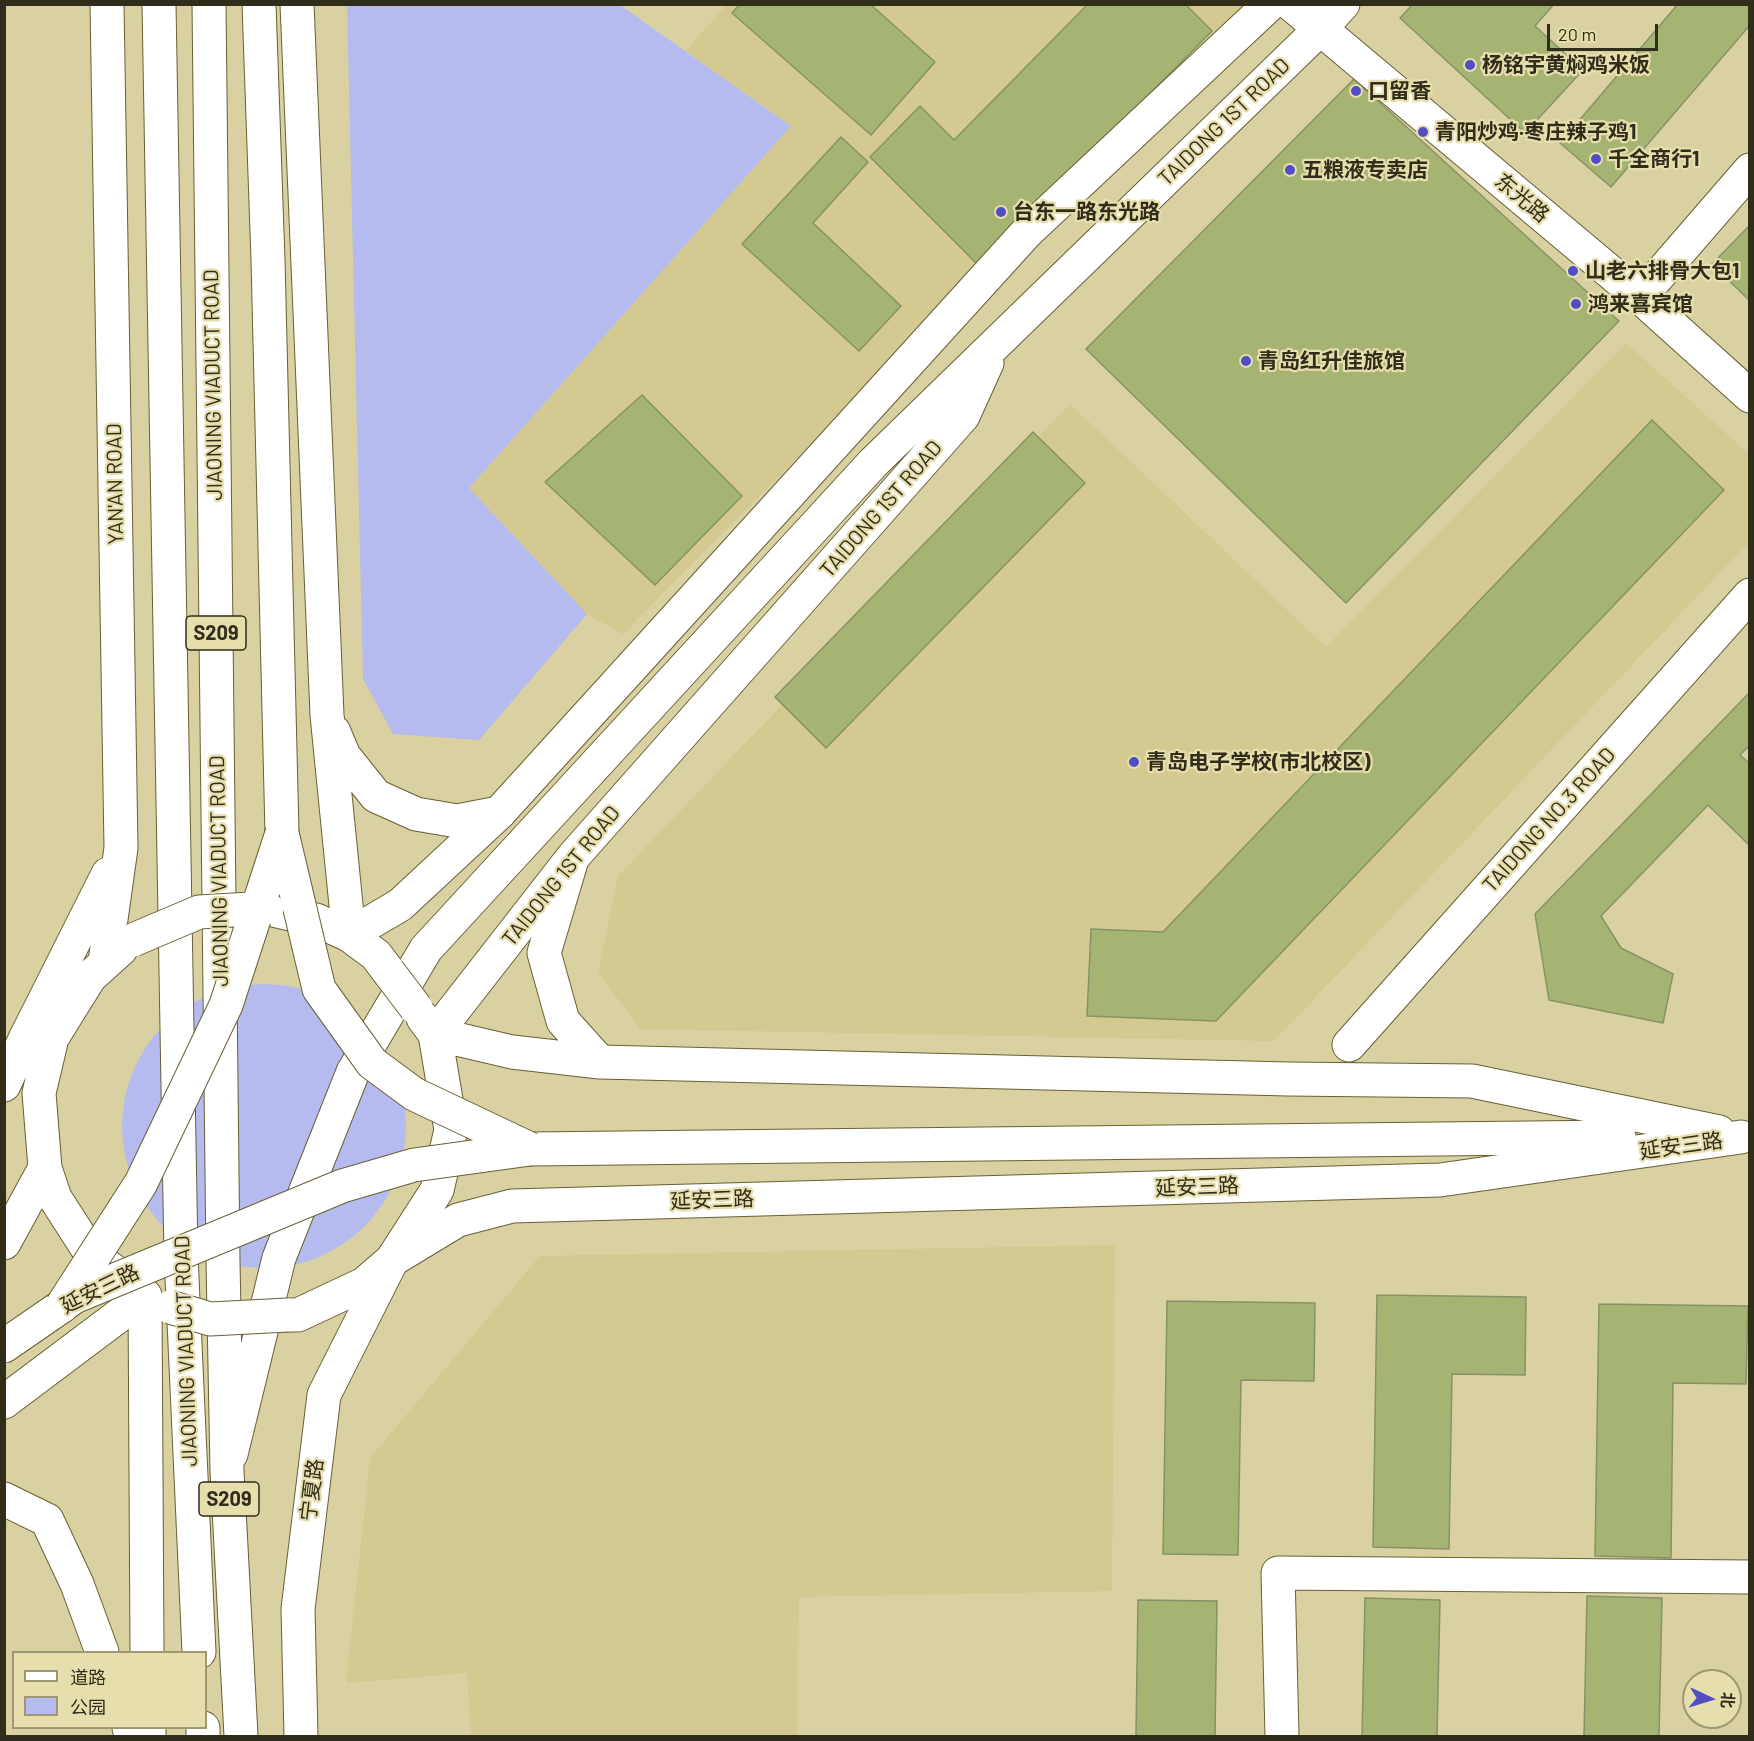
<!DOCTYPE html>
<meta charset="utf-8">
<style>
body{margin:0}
#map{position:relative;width:1754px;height:1741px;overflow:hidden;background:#d9d1a1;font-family:Barlow,"Noto Sans SC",sans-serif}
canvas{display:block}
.frame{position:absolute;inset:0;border:6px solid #302d1a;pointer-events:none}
.legend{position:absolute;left:12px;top:1651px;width:195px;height:78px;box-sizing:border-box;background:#e7dead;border:2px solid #9e9772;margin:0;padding:8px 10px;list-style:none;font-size:18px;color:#302d1a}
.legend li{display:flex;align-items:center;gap:12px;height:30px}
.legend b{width:30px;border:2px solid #9e9772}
.north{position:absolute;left:1682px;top:1669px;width:60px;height:60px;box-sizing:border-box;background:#e7dead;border:2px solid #9e9772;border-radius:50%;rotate:94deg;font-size:16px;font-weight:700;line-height:24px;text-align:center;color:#302d1a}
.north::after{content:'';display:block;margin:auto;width:21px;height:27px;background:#514dc4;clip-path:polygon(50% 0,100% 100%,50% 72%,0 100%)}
.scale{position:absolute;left:1547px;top:24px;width:111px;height:27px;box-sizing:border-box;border:3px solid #302d1a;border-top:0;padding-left:8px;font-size:18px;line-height:21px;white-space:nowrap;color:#302d1a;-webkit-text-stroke:4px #e7dead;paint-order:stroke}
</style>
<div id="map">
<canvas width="1754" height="1741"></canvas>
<div class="frame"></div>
<ul class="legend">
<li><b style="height:8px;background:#fff"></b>道路</li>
<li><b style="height:16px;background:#b5bbef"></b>公园</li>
</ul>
<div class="north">北</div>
<div class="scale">20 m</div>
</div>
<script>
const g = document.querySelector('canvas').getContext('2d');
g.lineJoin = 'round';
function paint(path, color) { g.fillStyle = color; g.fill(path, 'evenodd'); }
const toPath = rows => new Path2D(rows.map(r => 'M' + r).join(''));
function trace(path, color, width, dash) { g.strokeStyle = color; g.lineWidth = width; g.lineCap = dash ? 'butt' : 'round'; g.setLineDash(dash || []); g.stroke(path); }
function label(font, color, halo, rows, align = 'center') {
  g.font = font + ' Barlow,"Noto Sans SC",sans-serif'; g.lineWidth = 4.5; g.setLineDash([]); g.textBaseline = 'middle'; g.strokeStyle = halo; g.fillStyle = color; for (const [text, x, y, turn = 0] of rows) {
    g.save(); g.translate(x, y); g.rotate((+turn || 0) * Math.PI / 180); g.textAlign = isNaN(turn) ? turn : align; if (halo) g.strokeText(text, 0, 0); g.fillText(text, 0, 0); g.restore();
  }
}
paint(toPath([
 [726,5,1245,5,623,634,587,614,469,488,791,126,686,51],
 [1626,343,1749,454,1749,542,1274,1041,640,1029,598,972,618,876,1070,404,1326,647],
 [1115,1245,1112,1591,799,1597,797,1736,471,1736,467,1673,346,1683,370,1458,540,1256]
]), '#d3c991');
paint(toPath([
 [347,5,620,5,791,126,469,488,587,614,479,740,393,734,363,679],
 '122 1126a142 142 0 1 1 284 0a142 142 0 1 1-284 0Z'
]), '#b5bbef');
const building = toPath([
 [740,4,870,4,935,62,871,135,732,13,740,4],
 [1088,4,1185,4,1212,31,979,266,870,157,920,106,954,140,1088,4],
 [1413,4,1554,4,1535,26,1583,70,1525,133,1400,18,1413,4],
 [1678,4,1750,4,1750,25,1611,187,1560,143,1678,4],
 [1354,79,1619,321,1346,603,1086,349,1354,79],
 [841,137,868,162,813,223,901,306,859,351,742,244,841,137],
 [1750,225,1750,301,1712,264,1750,225],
 [642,395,742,496,655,585,545,482,642,395],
 [1652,420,1724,490,1216,1021,1087,1016,1091,929,1163,932,1652,420],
 [1033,432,1085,483,826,748,775,697,1033,432],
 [1750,692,1750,745,1740,755,1750,764,1750,846,1708,805,1601,916,1621,948,1673,974,1663,1023,1549,1000,1535,914,1750,692],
 [1377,1295,1526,1297,1525,1375,1452,1374,1449,1549,1373,1547,1377,1295],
 [1167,1301,1315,1303,1314,1381,1241,1380,1238,1555,1163,1554,1167,1301],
 [1599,1304,1748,1306,1746,1384,1673,1383,1671,1558,1595,1556,1599,1304],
 [1587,1596,1662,1598,1659,1736,1584,1736,1587,1596],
 [1365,1598,1440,1600,1437,1736,1362,1736,1365,1598],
 [1138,1600,1217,1601,1215,1736,1136,1736,1138,1600]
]);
paint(building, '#a5b473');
trace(building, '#879266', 1.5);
const pedestrian = toPath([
 [1349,1045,1750,595]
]);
const minor = toPath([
 [1291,4,1640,297,1750,396],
 [1640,297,1750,170],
 [1282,1736,1278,1573,1750,1577]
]);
const secondary = toPath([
 [259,4,268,260,282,833],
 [297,4,327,715,349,935],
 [334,732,344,756,376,796,416,814,457,821,499,813],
 [572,859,544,953,563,1021,600,1062],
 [277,911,316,920,349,935,376,955,388,971],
 [105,962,121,848,107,4],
 [435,1034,512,1052,600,1062,1288,1079,1472,1081,1719,1132],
 [4,1085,25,1039,108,874],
 [530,1149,1619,1137],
 [4,1243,45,1168],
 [392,1260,458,1220,512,1206,1440,1180,1741,1137],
 [116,1273,91,1254,55,1198,45,1168,39,1093,52,1038,90,977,121,949],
 [288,1315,298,1315,364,1284,392,1260,437,1190,451,1130,435,1034,423,1018],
 [4,1346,62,1306],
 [4,1402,145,1296],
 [4,1499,47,1520,77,1584,102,1652],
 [129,1728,133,1736]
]);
const primary = toPath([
 [349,935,400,905,499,813,1027,232,1270,4],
 [435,1034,573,857,963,416,987,363],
 [145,1296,147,1652],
 [231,1454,279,1258,353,1072,426,949,874,462,1319,30,1343,4],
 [149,1728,149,1736],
 [301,1736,298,1609,324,1395,392,1260]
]);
const trunk = toPath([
 [159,4,181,1256,199,1652],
 [209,4,223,1261,227,1471,241,1736],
 [203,1728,203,1736]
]);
trace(pedestrian, '#686034', 35);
trace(minor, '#686034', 35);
trace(secondary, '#686034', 35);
trace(primary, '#686034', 35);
trace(trunk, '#686034', 35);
trace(pedestrian, '#fff', 33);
trace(minor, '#fff', 33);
trace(secondary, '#fff', 33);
trace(primary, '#fff', 33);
trace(trunk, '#fff', 33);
const secondaryBridge = toPath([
 [282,833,319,989,372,1063,414,1094,530,1149],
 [133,940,199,912,267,908],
 [388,971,416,1008],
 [63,1305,74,1297,342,1186,414,1165,530,1149],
 [62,1306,141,1183,226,1005,282,833],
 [170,1307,210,1319,288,1315]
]);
trace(secondaryBridge, '#686034', 35, []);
trace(secondaryBridge, '#fff', 33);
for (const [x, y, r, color] of [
 [1470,65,6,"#514dc4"],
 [1356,91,6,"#514dc4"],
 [1423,132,6,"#514dc4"],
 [1596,159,6,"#514dc4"],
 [1290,170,6,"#514dc4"],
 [1001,212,6,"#514dc4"],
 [1573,271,6,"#514dc4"],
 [1576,304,6,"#514dc4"],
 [1246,361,6,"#514dc4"],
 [1134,762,6,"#514dc4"]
]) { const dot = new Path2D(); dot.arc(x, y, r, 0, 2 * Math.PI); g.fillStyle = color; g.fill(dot); trace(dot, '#e7dead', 2); }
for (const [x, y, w] of [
 [216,633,60],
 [229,1499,60]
]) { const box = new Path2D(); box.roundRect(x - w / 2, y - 17, w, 34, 4.5); g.fillStyle = '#e7dead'; g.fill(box); trace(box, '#302d1a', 1.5); }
label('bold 20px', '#302d1a', null, [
 ["S209",216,633],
 ["S209",229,1499]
]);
label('bold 21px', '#302d1a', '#e7dead', [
 ["杨铭宇黄焖鸡米饭",1482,65],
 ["口留香",1368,91],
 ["青阳炒鸡·枣庄辣子鸡1",1435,132],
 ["千全商行1",1608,159],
 ["五粮液专卖店",1302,170],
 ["台东一路东光路",1013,212],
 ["山老六排骨大包1",1585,271],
 ["鸿来喜宾馆",1588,304],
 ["青岛红升佳旅馆",1258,361],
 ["青岛电子学校(市北校区)",1146,762]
], 'left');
label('21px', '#302d1a', '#e7dead', [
 ["TAIDONG 1ST ROAD",1224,122,-44],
 ["东光路",1522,198,40],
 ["JIAONING VIADUCT ROAD",213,385,-91],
 ["YAN'AN ROAD",115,484,-91],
 ["TAIDONG 1ST ROAD",881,509,-49],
 ["TAIDONG NO.3 ROAD",1549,820,-48],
 ["JIAONING VIADUCT ROAD",219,871,-91],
 ["TAIDONG 1ST ROAD",561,876,-51],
 ["延安三路",1681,1146,-8],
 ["延安三路",1197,1187,-2],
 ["延安三路",712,1200,-2],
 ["延安三路",100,1289,-26],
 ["JIAONING VIADUCT ROAD",186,1351,-92],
 ["宁夏路",312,1490,-83]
]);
</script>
